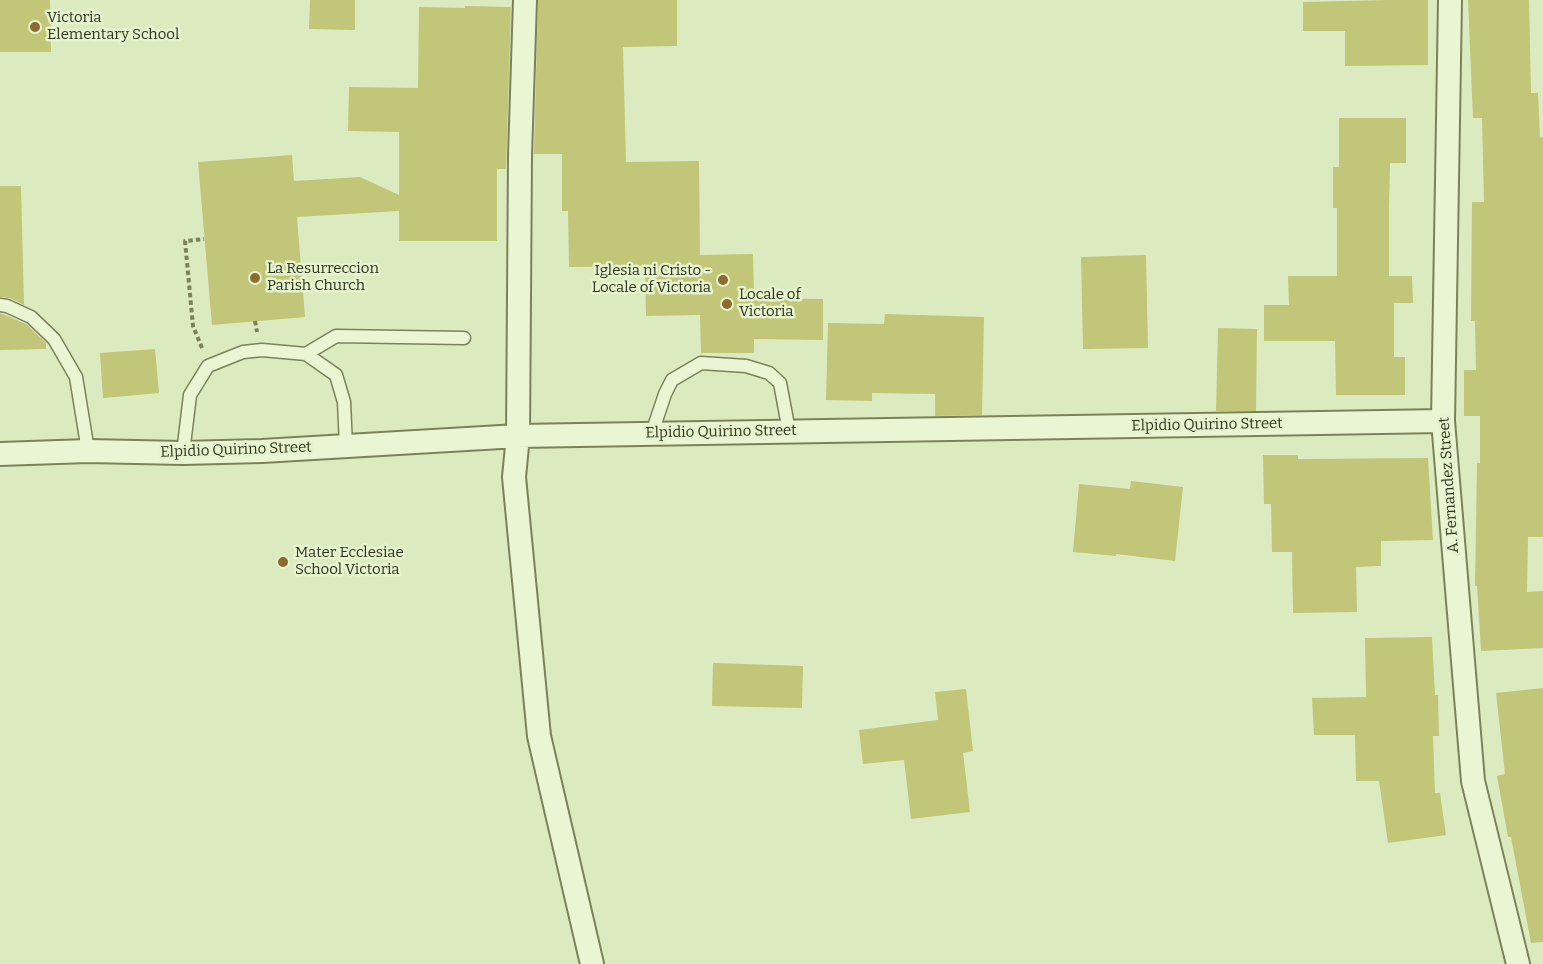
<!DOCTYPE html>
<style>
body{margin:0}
canvas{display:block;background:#dceac0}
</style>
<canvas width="1543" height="964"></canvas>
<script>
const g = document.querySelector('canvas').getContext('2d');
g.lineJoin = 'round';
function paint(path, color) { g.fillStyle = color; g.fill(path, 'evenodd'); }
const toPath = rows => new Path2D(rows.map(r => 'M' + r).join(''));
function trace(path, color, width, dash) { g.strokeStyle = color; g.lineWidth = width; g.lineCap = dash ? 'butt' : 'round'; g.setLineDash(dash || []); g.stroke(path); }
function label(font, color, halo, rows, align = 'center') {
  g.font = font + ' Bitter,serif'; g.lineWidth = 5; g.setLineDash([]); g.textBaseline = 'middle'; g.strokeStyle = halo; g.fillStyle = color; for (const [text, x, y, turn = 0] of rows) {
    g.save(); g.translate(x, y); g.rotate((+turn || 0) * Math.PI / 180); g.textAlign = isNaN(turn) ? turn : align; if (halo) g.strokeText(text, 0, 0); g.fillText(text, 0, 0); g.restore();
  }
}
paint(toPath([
 [0,0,50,0,51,52,0,52],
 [310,0,355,0,355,30,309,29],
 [538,0,677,0,677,46,623,47,626,162,699,161,700,255,753,254,754,298,823,299,823,340,754,339,754,353,701,353,700,315,646,316,645,266,569,267,568,211,562,211,562,154,534,154],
 [1388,0,1428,0,1428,65,1345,66,1345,31,1303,31,1303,2],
 [1468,0,1529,0,1531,93,1538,93,1540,137,1543,137,1543,537,1528,537,1527,592,1543,591,1543,648,1481,651,1477,586,1475,586,1477,463,1480,463,1480,416,1464,416,1464,370,1476,370,1475,321,1471,321,1472,202,1484,202,1482,118,1473,118],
 [465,6,511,7,506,169,497,169,497,241,399,241,399,211,297,217,305,317,212,325,198,162,292,155,294,181,360,177,399,195,399,132,348,131,349,87,418,88,419,7,465,8],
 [1339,118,1406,118,1406,163,1390,163,1389,208,1389,276,1412,276,1413,303,1394,303,1394,357,1405,357,1405,395,1336,395,1335,341,1264,341,1264,305,1289,305,1288,276,1337,276,1337,208,1333,208,1333,167,1339,167],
 [0,186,21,186,24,305,10,298,0,297],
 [1146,255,1148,348,1083,349,1081,257],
 [0,313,26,324,46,343,46,349,0,350],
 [885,314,984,317,982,415,935,416,935,394,872,393,872,401,826,400,828,323,884,324],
 [1218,328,1257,329,1256,411,1216,411],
 [155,349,159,393,103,398,100,353],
 [1263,455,1298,455,1298,459,1428,458,1433,540,1381,541,1381,566,1356,567,1357,612,1293,613,1292,552,1272,552,1271,504,1264,504],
 [1131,481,1183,487,1175,561,1116,554,1116,556,1073,552,1079,484,1130,489],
 [1432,637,1435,695,1438,695,1439,736,1433,736,1435,793,1440,793,1446,835,1388,843,1379,781,1356,781,1355,735,1314,735,1312,698,1366,697,1365,638],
 [713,663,803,666,802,708,712,706],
 [1543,688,1543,942,1531,943,1511,837,1508,837,1497,776,1505,774,1496,693],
 [966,689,973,751,963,753,970,812,911,819,904,760,863,764,859,730,938,720,935,692]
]), '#c2c678');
const service = toPath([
 [0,305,7,306,31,317,54,339,76,377,88,451],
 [306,354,336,336,464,338],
 [652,433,665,394,672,380,701,363,746,366,769,373,780,383,789,431],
 [183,453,190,395,208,366,243,352,262,350,306,354,336,375,344,402,346,446]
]);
const minor = toPath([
 [525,0,520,156,518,436,514,477,539,736,592,964],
 [1450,0,1443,421,1473,781,1518,964],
 [0,454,88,451,183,453,262,451,518,436,1443,421]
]);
trace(service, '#7b8259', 15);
trace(minor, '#7b8259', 26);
trace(toPath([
 [255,321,257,332],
 [202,348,193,326,185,241,204,239]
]), '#7b8259', 4, [4.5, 3]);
trace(service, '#eaf6d3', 12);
trace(minor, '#eaf6d3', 22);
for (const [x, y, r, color] of [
 [35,27,6,"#8d6b2d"],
 [255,278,6,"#8d6b2d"],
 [723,280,6,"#8d6b2d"],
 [727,304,6,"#8d6b2d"],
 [283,562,6,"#8d6b2d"]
]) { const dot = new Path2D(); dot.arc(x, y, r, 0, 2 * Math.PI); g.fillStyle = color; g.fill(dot); trace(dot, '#e6f3cf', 2); }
label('15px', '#30331d', '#e6f3cf', [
 ["Victoria",47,18],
 ["Elementary School",47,35],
 ["La Resurreccion",267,269],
 ["Parish Church",267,286],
 ["Iglesia ni Cristo -",711,271,"right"],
 ["Locale of Victoria",711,288,"right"],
 ["Locale of",739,295],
 ["Victoria",739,312],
 ["Mater Ecclesiae",295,553],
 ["School Victoria",295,570]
], 'left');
label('15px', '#30331d', '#e6f3cf', [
 ["Elpidio Quirino Street",1207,425,-1],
 ["Elpidio Quirino Street",721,432,-1],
 ["Elpidio Quirino Street",236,450,-2],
 ["A. Fernandez Street",1449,485,-94]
]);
</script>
